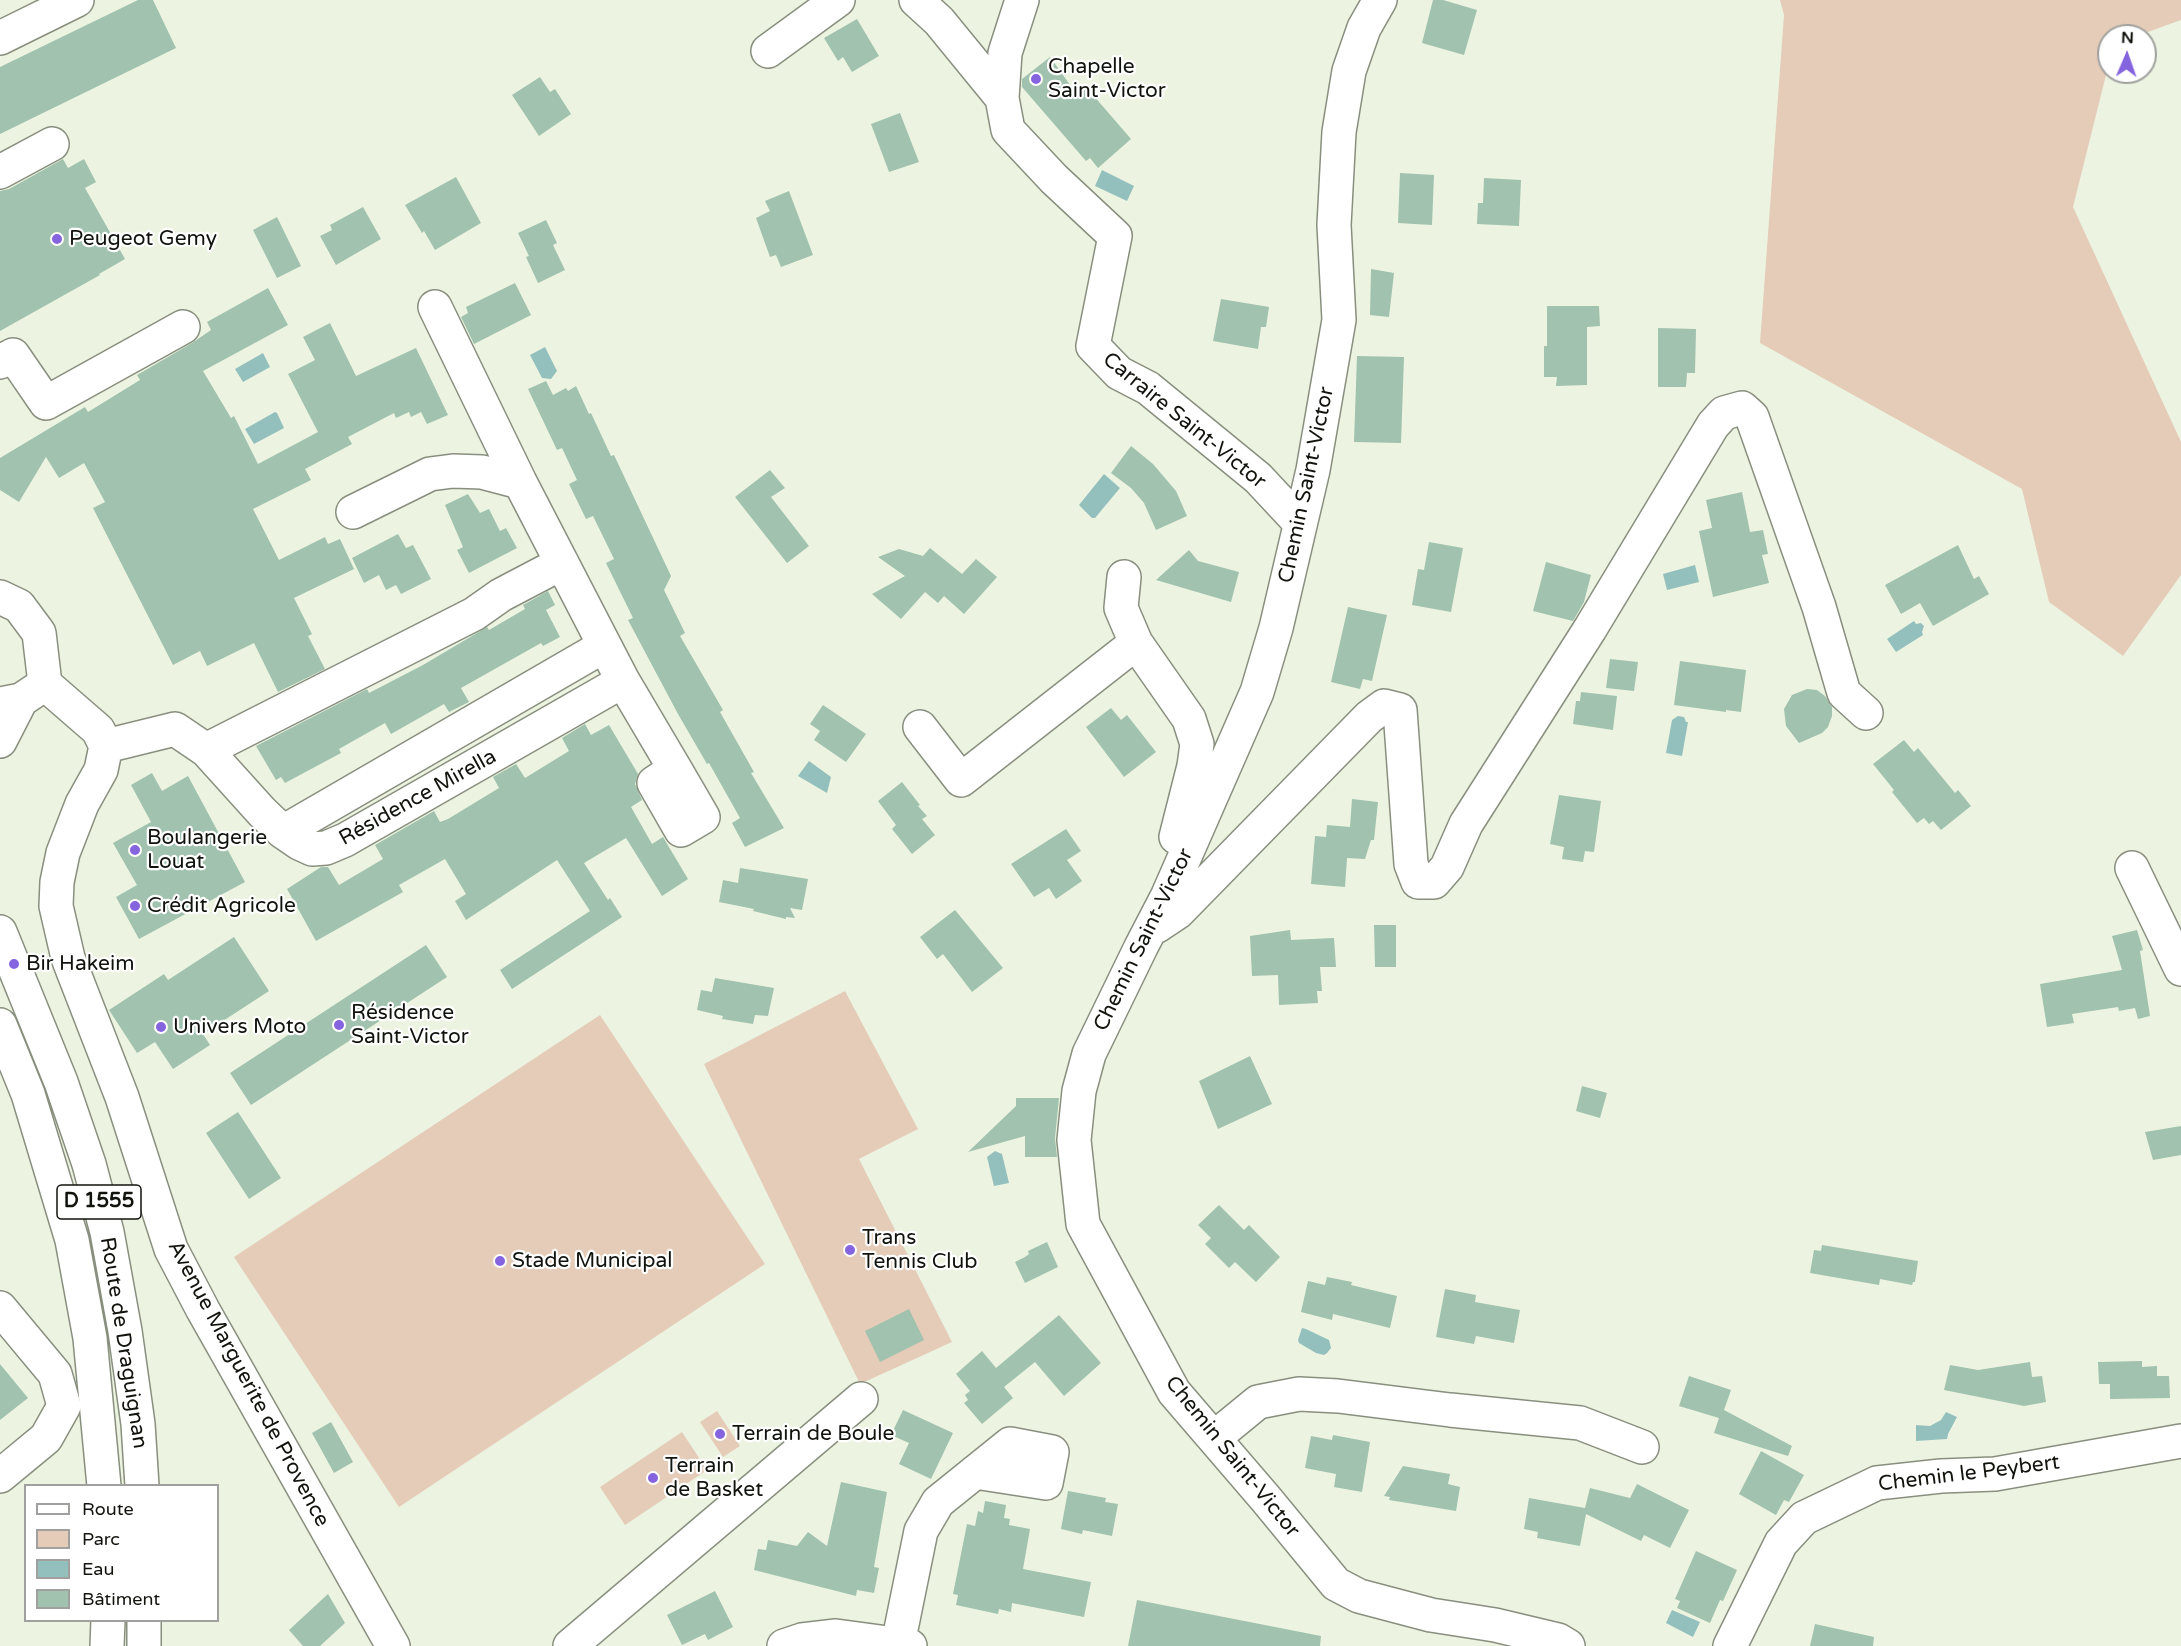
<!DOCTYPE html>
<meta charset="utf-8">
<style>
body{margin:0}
#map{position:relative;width:2181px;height:1646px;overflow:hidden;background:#ecf4e1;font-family:"Varela Round",sans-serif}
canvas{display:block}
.legend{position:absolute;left:24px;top:1484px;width:195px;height:138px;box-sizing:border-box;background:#fff;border:2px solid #a0a19e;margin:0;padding:8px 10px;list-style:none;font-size:18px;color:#11130d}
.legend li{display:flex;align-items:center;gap:12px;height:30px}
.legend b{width:30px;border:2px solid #a0a19e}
.north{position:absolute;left:2097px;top:24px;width:60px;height:60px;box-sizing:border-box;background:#fff;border:2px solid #a0a19e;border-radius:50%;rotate:2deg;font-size:16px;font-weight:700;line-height:24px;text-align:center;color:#11130d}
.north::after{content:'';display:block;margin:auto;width:21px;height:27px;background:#8564df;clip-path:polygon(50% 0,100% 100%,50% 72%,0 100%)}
</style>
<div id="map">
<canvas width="2181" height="1646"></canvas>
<ul class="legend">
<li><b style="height:8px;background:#fff"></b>Route</li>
<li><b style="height:16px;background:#e4ccb8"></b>Parc</li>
<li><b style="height:16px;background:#93bfbd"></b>Eau</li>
<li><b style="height:16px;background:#a0c2ae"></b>Bâtiment</li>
</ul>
<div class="north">N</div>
</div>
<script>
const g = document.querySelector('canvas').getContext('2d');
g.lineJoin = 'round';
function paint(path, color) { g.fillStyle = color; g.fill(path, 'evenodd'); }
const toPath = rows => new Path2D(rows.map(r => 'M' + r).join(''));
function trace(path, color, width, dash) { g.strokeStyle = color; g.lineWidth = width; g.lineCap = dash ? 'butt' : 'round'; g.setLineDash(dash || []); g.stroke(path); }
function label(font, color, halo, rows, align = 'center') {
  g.font = font + ' "Varela Round",sans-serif'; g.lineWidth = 4.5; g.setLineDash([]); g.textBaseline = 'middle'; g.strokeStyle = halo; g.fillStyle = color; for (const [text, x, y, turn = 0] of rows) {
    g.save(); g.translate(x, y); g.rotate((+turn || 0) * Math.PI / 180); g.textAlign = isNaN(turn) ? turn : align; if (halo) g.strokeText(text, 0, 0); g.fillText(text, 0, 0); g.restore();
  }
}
paint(toPath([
 [1780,0,2181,0,2181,20,2137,36,2109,36,2109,63,2073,207,2181,442,2181,575,2123,656,2049,602,2022,489,1760,343,1784,15],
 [845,991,918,1129,859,1159,952,1342,860,1384,704,1064],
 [600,1015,765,1264,399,1507,234,1257],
 [717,1411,740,1446,723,1457,700,1422],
 [682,1432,707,1470,625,1525,600,1487]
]), '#e4ccb8');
paint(toPath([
 [1102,170,1134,186,1127,201,1095,186],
 [545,347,557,371,551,379,542,378,530,355],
 [263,353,270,367,243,382,235,369],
 [275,412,277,413,284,428,254,444,245,429],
 [1104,474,1120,488,1095,518,1092,518,1079,505],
 [1695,565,1699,582,1667,590,1663,574],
 [1914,621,1916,624,1921,623,1924,626,1922,632,1923,635,1896,652,1887,639],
 [1678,716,1684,717,1686,722,1688,722,1682,756,1666,753,1672,720],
 [809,761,831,777,827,793,798,776],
 [995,1151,1002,1154,1009,1183,994,1186,987,1157],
 [1302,1328,1306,1329,1329,1340,1331,1348,1327,1353,1324,1355,1316,1353,1299,1343,1298,1340],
 [1946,1412,1957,1417,1948,1434,1947,1439,1916,1441,1916,1425,1930,1426,1941,1420],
 [1672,1610,1700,1622,1693,1637,1666,1623]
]), '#93bfbd');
paint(toPath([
 [138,0,153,0,176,48,0,134,0,67],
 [1433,0,1443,0,1477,10,1464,55,1422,43],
 [857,19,879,56,852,72,843,57,838,61,824,38],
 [1050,57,1078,96,1087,88,1131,139,1098,168,1090,158,1086,161,1022,87,1022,79],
 [540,77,550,92,555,89,571,114,539,136,512,95],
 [900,113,919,162,889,172,871,124],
 [63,159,68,168,84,159,96,182,85,188,125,259,99,274,100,275,0,331,0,191,9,189],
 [1400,173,1434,175,1432,225,1398,223],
 [456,177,481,223,435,250,424,231,422,233,405,205],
 [1484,178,1521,180,1519,226,1477,224,1478,203,1483,203],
 [789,191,813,255,781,267,776,255,770,257,756,218,770,211,765,201],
 [363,207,381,239,336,265,320,236,332,230,330,225],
 [277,217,301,266,277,278,253,230],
 [546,220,557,243,553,245,565,270,538,283,526,257,529,256,518,233],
 [1371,269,1394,273,1389,317,1370,315],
 [515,283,531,315,474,344,461,317,468,313,466,307],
 [268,288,288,325,203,371,231,418,234,416,258,464,318,432,288,374,315,360,303,337,330,323,356,376,416,348,448,415,427,424,421,412,411,417,409,412,396,418,394,413,348,437,352,444,305,469,311,480,253,509,279,560,325,537,328,544,340,539,354,569,294,598,312,634,308,636,325,669,278,692,254,643,207,666,200,651,173,665,93,508,105,502,84,463,59,478,46,457,19,502,0,490,0,458,85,407,88,412,140,380,137,375,192,343,211,330,207,322],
 [1221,299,1269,307,1266,327,1261,327,1258,349,1213,341],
 [1547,306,1599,306,1600,326,1587,327,1587,385,1556,386,1557,377,1544,377,1544,346,1547,346],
 [1658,328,1696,329,1695,373,1687,373,1686,387,1658,387],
 [1357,356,1404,357,1401,443,1354,442],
 [546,381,553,395,566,388,568,391,576,386,589,414,591,413,611,456,614,455,671,576,664,590,685,633,680,636,723,710,720,712,754,772,751,773,784,828,745,847,732,823,740,818,709,763,707,764,678,714,628,620,633,618,606,563,614,559,593,516,586,519,569,484,577,480,562,448,557,450,528,389],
 [1131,446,1153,464,1176,491,1187,516,1156,530,1144,503,1131,488,1111,473],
 [770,470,785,488,771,497,809,546,787,563,735,497],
 [1742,492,1750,532,1763,530,1768,554,1762,555,1769,583,1713,597,1699,531,1712,528,1706,500],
 [468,494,480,513,489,509,500,531,506,528,517,548,469,573,457,550,463,547,445,505],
 [398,534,406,548,413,545,431,579,401,594,396,585,386,590,379,575,364,583,352,558],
 [1429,542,1463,548,1451,612,1412,605,1418,569,1424,570],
 [1958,545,1974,579,1979,576,1989,594,1933,626,1920,603,1901,614,1885,585],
 [930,548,962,574,976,559,997,577,964,614,944,596,938,603,925,592,901,619,872,594,905,576,878,557,899,549,923,556],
 [1189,550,1198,561,1239,572,1231,602,1156,580],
 [1546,562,1591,575,1584,602,1573,621,1533,611],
 [548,591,555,605,546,610,560,637,543,646,541,643,461,688,469,702,449,712,444,704,391,734,385,723,339,749,341,753,285,783,281,777,276,780,256,746,367,689,369,693,423,665,487,627,489,630,525,609,523,605],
 [1348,607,1387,615,1372,681,1363,679,1360,689,1331,682],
 [1610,659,1638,662,1634,691,1606,688],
 [1680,661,1746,670,1741,712,1726,710,1726,712,1674,705],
 [1807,689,1817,690,1825,696,1832,707,1832,716,1828,727,1822,733,1799,743,1786,726,1784,709,1792,695],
 [1581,692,1617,696,1613,730,1573,724,1576,701,1580,701],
 [823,705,866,734,846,762,814,740,820,731,810,724],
 [1111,708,1121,720,1127,715,1156,752,1124,777,1086,727],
 [585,724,591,735,609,725,638,774,635,784,642,800,631,807,652,844,663,837,688,879,662,896,626,838,584,863,608,900,610,898,622,917,512,989,500,970,590,911,557,860,466,920,455,901,466,894,445,859,399,885,403,892,316,941,287,889,321,867,328,867,339,885,383,859,375,845,434,811,440,822,448,819,499,788,493,777,516,764,525,778,569,751,562,738],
 [1904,740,1914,752,1918,748,1955,793,1958,790,1971,806,1941,830,1933,821,1929,824,1924,818,1917,823,1892,792,1894,790,1873,764],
 [152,773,162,791,188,776,245,882,139,939,116,897,137,885,113,843,151,822,131,785],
 [902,782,920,805,918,806,927,816,922,819,935,835,912,854,892,829,896,825,878,801],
 [1559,795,1601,801,1594,852,1585,851,1583,862,1562,859,1564,847,1550,844],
 [1352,799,1378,802,1374,840,1371,840,1365,859,1347,858,1345,887,1311,884,1315,836,1326,837,1327,825,1350,827],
 [1066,829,1081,851,1067,860,1082,881,1056,899,1049,888,1034,897,1011,864],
 [740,868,808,879,802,910,790,908,795,918,786,917,786,919,753,911,754,909,719,902,723,880,738,883],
 [955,910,1003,968,972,992,943,954,937,959,920,937],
 [1374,925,1396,925,1396,967,1375,967],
 [1290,930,1291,940,1334,938,1336,967,1320,967,1322,991,1317,991,1318,1003,1279,1005,1278,975,1252,976,1250,936],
 [2137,930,2143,950,2140,951,2150,1016,2138,1019,2135,1008,2119,1011,2118,1007,2072,1014,2074,1023,2047,1027,2040,984,2122,970,2112,936],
 [234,937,269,991,203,1034,210,1045,173,1069,155,1042,137,1053,109,1010,164,974,168,980],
 [426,945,447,977,251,1105,230,1073],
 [715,978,774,988,768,1016,755,1015,753,1024,722,1019,723,1016,697,1010,701,990,712,992],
 [1250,1056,1272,1104,1218,1129,1199,1081],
 [1582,1086,1607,1093,1600,1118,1576,1111],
 [1016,1098,1059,1098,1055,1138,1057,1157,1025,1157,1025,1136,968,1152,1016,1106],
 [238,1112,281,1178,249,1199,206,1133],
 [2181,1126,2181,1155,2153,1160,2145,1132],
 [1219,1205,1244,1230,1249,1225,1280,1257,1256,1282,1235,1262,1229,1268,1205,1244,1211,1238,1198,1225],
 [1047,1242,1058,1267,1025,1283,1015,1262,1025,1257,1029,1254,1028,1251],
 [1822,1245,1918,1261,1915,1282,1913,1282,1912,1285,1880,1279,1879,1285,1810,1273,1814,1250,1821,1251],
 [1327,1277,1352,1282,1351,1285,1397,1296,1390,1328,1333,1314,1332,1320,1301,1312,1308,1281,1325,1285],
 [1445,1289,1476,1295,1475,1302,1520,1310,1514,1343,1476,1336,1474,1344,1436,1337],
 [909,1309,924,1340,880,1362,865,1331],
 [1059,1315,1101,1363,1064,1396,1035,1362,1004,1387,1013,1398,982,1424,964,1403,968,1400,965,1395,970,1391,956,1374,982,1351,996,1368],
 [2142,1361,2142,1367,2157,1366,2157,1376,2169,1376,2170,1398,2110,1399,2110,1384,2099,1384,2098,1362],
 [2030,1362,2032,1377,2042,1376,2046,1402,2024,1406,1944,1390,1950,1365,1978,1370],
 [0,1364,28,1398,0,1420],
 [1689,1376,1731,1390,1724,1410,1792,1446,1788,1456,1714,1433,1719,1418,1679,1406],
 [903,1410,953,1433,931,1479,899,1464,909,1443,891,1435],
 [331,1422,353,1462,334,1473,312,1433],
 [1333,1435,1370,1442,1362,1492,1334,1487,1336,1474,1305,1468,1311,1436,1332,1440],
 [1761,1451,1804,1475,1789,1502,1784,1500,1776,1515,1739,1494],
 [1403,1466,1450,1474,1448,1484,1460,1487,1456,1511,1389,1500,1390,1497,1384,1496],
 [841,1482,887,1492,874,1567,879,1568,874,1593,857,1590,856,1596,754,1570,758,1549,766,1550,768,1540,797,1546,808,1532,827,1546],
 [1637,1484,1689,1510,1670,1548,1644,1535,1641,1541,1586,1514,1580,1546,1537,1538,1538,1532,1524,1529,1529,1498,1585,1508,1590,1488,1630,1498],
 [1068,1491,1106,1498,1105,1502,1118,1504,1112,1536,1083,1530,1082,1534,1061,1529],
 [985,1501,1006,1505,1004,1518,1010,1519,1009,1525,1030,1529,1023,1569,1091,1582,1084,1617,1012,1603,1011,1612,999,1609,998,1614,956,1605,958,1595,953,1594,967,1524,975,1526,978,1511,983,1513],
 [1696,1551,1737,1570,1723,1601,1720,1600,1710,1623,1677,1608,1680,1601,1675,1599],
 [715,1591,733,1627,708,1640,705,1634,682,1645,667,1615],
 [328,1594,345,1623,320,1646,303,1646,289,1630],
 [1137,1600,1321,1636,1320,1646,1128,1646],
 [1815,1624,1874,1637,1873,1646,1810,1646]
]), '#a0c2ae');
const minor = toPath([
 [916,0,939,21,1002,98],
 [1022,0,1005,53,1002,98,1008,130,1054,179,1115,236,1093,346,1119,373,1148,388,1258,478,1300,523],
 [1380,0,1364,28,1349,71,1339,132,1334,225,1339,320,1313,470,1276,628,1257,692,1168,895,1141,947,1089,1054,1079,1091,1074,1140,1083,1224,1174,1392,1266,1499,1336,1584,1359,1596,1431,1615,1495,1625,1558,1640,1568,1646],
 [0,38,77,0],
 [768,51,838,0],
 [0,172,52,144],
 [435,307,520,482,623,681],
 [0,362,13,355,46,403,183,327],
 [353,512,430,474,453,471,482,472,520,482],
 [1124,577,1121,608,1136,643],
 [0,597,19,606,39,633,45,684],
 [0,704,21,700,45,684,98,730,106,746,101,770,82,804,63,853,57,882,56,906,68,958,122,1097,171,1249,203,1310,393,1646],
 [920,727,961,780,1136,643,1189,719,1197,744,1194,766,1176,837],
 [0,741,21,700],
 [106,746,175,729,206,750,262,812,283,832,299,843,312,849,326,848,345,840,623,681,675,769,703,817,681,830,654,783,675,769],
 [206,750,474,614,501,595,562,563],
 [283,832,604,646],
 [2132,868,2181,969],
 [1157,926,1178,912,1369,717,1384,706,1400,710,1411,864,1418,882,1434,882,1447,867,1466,824,1590,629,1713,425,1724,413,1742,408,1752,417,1819,607,1844,693,1866,713],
 [0,1308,55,1374,64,1406,46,1438,0,1476],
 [1214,1438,1258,1402,1299,1394,1338,1396,1450,1410,1580,1423,1642,1447],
 [898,1644,921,1531,938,1502,1010,1444,1052,1452,1046,1483,975,1472],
 [570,1646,861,1399],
 [784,1646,802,1640,836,1636,910,1646],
 [1730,1646,1781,1543,1804,1518,1877,1483,1941,1476,1995,1474,2181,1441]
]);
const major = toPath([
 [0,932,61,1082,89,1164,107,1232,125,1331,138,1424,142,1486],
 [0,1025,28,1094,72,1240,90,1338,104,1486],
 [107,1646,108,1620],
 [144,1646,144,1620]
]);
trace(minor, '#888f7e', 36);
trace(major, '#888f7e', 36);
trace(minor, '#fff', 33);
trace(major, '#fff', 33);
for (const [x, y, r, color] of [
 [1036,79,6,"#8564df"],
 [57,239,6,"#8564df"],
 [135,850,6,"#8564df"],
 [135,906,6,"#8564df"],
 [14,964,6,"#8564df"],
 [339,1025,6,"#8564df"],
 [161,1027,6,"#8564df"],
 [850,1250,6,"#8564df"],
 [500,1261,6,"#8564df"],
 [720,1434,6,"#8564df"],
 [653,1478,6,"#8564df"]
]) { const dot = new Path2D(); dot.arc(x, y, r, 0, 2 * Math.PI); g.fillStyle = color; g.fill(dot); trace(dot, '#fff', 2); }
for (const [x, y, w] of [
 [99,1202,84]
]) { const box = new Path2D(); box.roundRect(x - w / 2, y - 17, w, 34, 4.5); g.fillStyle = '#fff'; g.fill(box); trace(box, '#11130d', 1.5); }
label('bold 20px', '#11130d', null, [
 ["D 1555",99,1202]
]);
label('21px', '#11130d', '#fff', [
 ["Chapelle",1048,67],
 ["Saint-Victor",1048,91],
 ["Peugeot Gemy",69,239],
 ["Boulangerie",147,838],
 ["Louat",147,862],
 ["Crédit Agricole",147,906],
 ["Bir Hakeim",26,964],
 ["Résidence",351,1013],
 ["Saint-Victor",351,1037],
 ["Univers Moto",173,1027],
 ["Trans",862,1238],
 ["Tennis Club",862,1262],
 ["Stade Municipal",512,1261],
 ["Terrain de Boule",732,1434],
 ["Terrain",665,1466],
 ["de Basket",665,1490]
], 'left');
label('21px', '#11130d', '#fff', [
 ["Carraire Saint-Victor",1184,421,39],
 ["Chemin Saint-Victor",1307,485,-78],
 ["Résidence Mirella",418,798,-29],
 ["Chemin Saint-Victor",1144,940,-64],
 ["Route de Draguignan",123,1343,81],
 ["Avenue Marguerite de Provence",248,1384,62],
 ["Chemin Saint-Victor",1232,1457,51],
 ["Chemin le Peybert",1969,1474,-7]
]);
</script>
